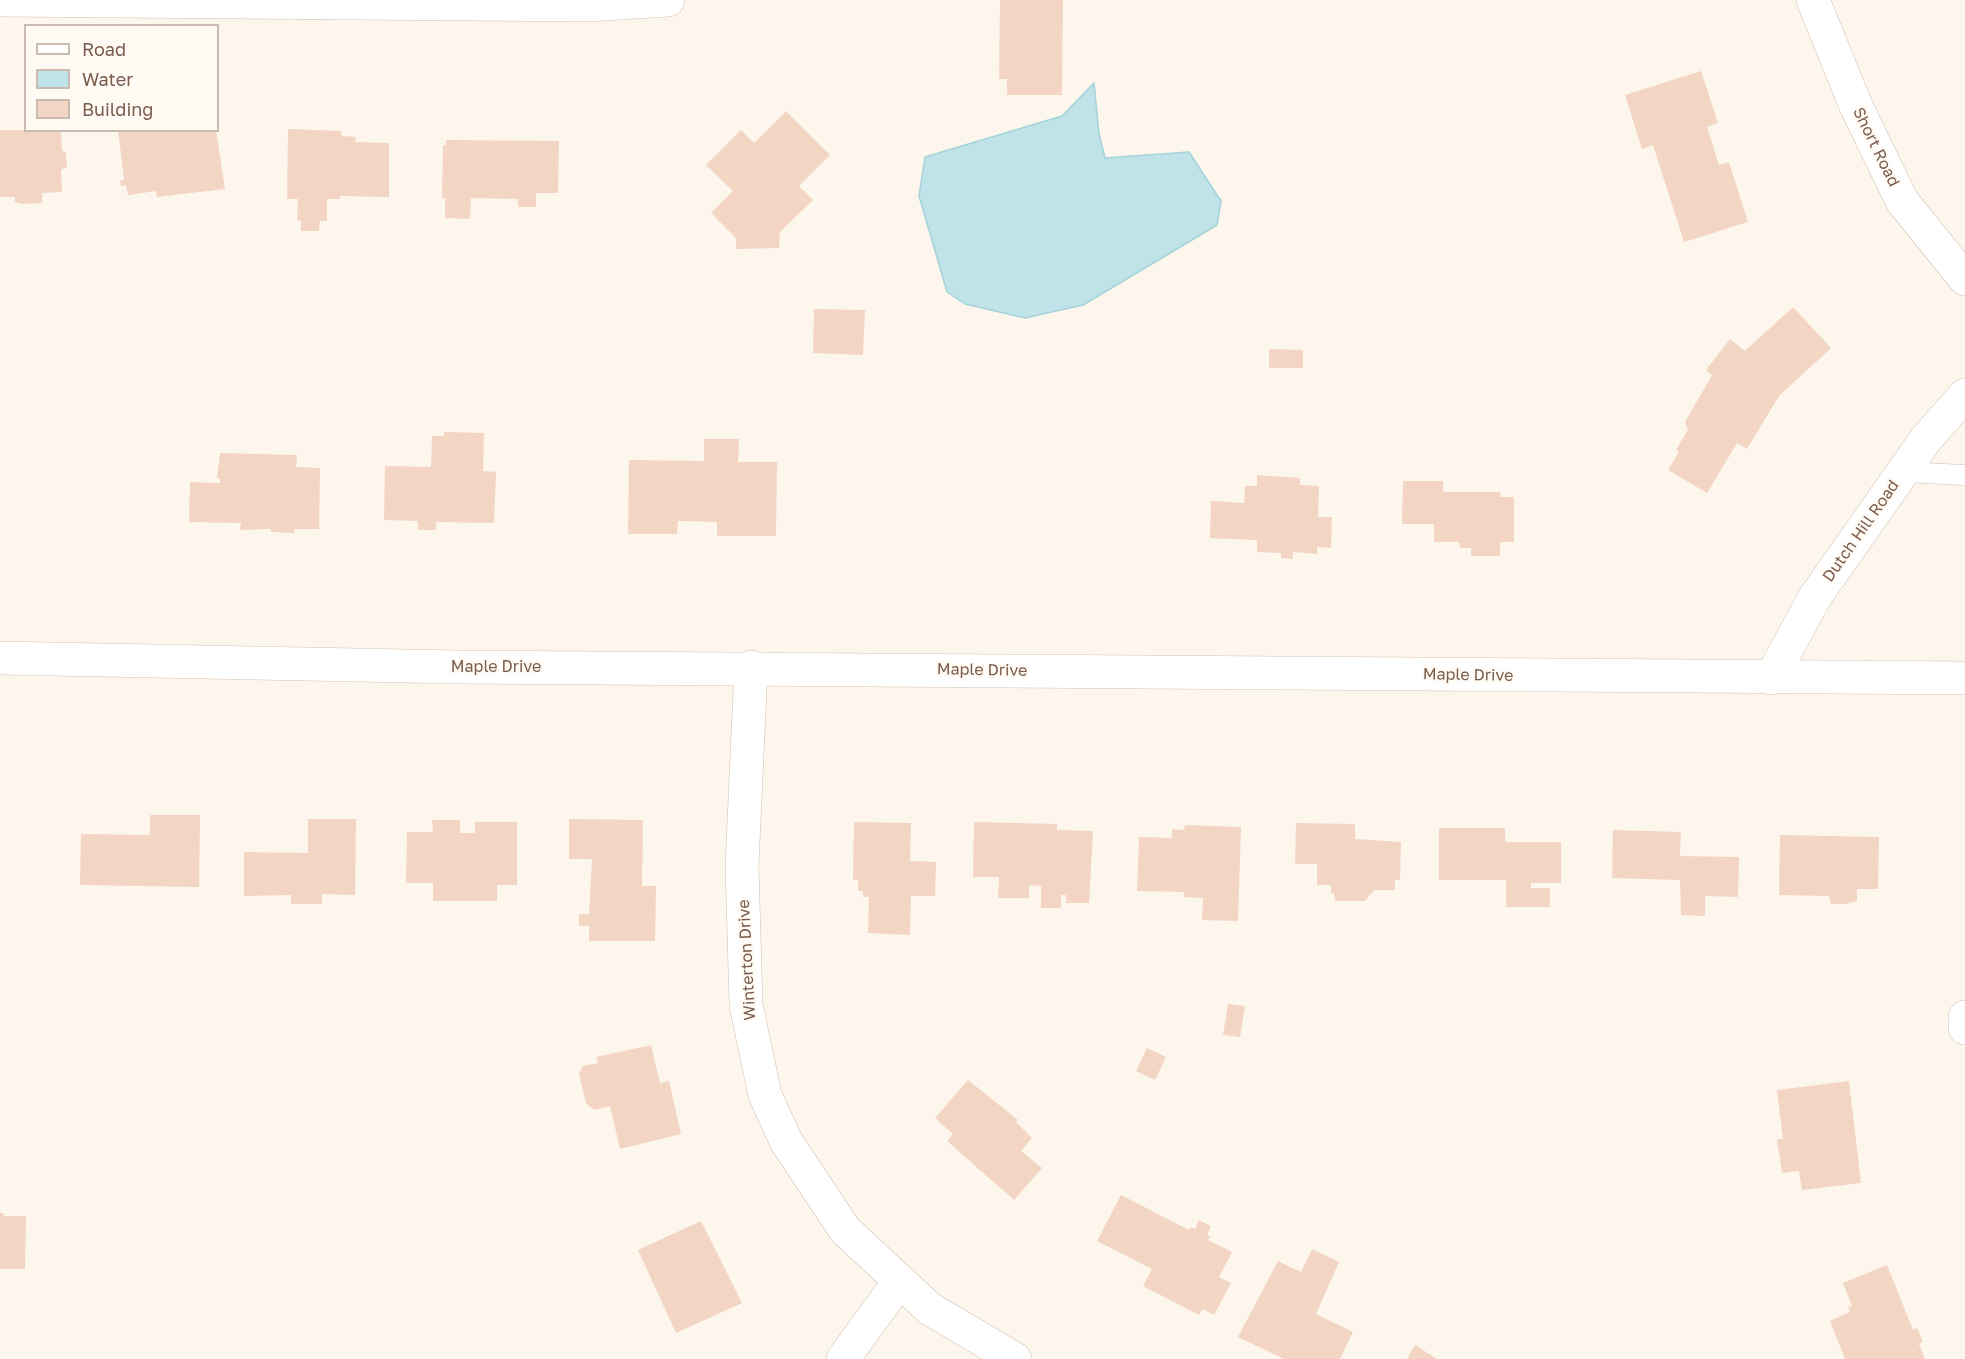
<!DOCTYPE html>
<style>
body{margin:0}
#map{position:relative;width:1965px;height:1359px;overflow:hidden;background:#fdf6ec;font-family:"Golos Text",sans-serif}
canvas{display:block}
.legend{position:absolute;left:24px;top:24px;width:195px;height:108px;box-sizing:border-box;background:#fffaf3;border:2px solid #cabbb1;margin:0;padding:8px 10px;list-style:none;font-size:18px;color:#7a5c4d}
.legend li{display:flex;align-items:center;gap:12px;height:30px}
.legend b{width:30px;border:2px solid #cabbb1}
</style>
<div id="map">
<canvas width="1965" height="1359"></canvas>
<ul class="legend">
<li><b style="height:8px;background:#fff"></b>Road</li>
<li><b style="height:16px;background:#bfe3e8"></b>Water</li>
<li><b style="height:16px;background:#f3d5c3"></b>Building</li>
</ul>
</div>
<script>
const g = document.querySelector('canvas').getContext('2d');
g.lineJoin = 'round';
function paint(path, color) { g.fillStyle = color; g.fill(path, 'evenodd'); }
const toPath = rows => new Path2D(rows.map(r => 'M' + r).join(''));
function trace(path, color, width, dash) { g.strokeStyle = color; g.lineWidth = width; g.lineCap = dash ? 'butt' : 'round'; g.setLineDash(dash || []); g.stroke(path); }
function label(font, color, halo, rows, align = 'center') {
  g.font = font + ' "Golos Text",sans-serif'; g.lineWidth = 5; g.setLineDash([]); g.textBaseline = 'middle'; g.strokeStyle = halo; g.fillStyle = color; for (const [text, x, y, turn = 0] of rows) {
    g.save(); g.translate(x, y); g.rotate((+turn || 0) * Math.PI / 180); g.textAlign = isNaN(turn) ? turn : align; if (halo) g.strokeText(text, 0, 0); g.fillText(text, 0, 0); g.restore();
  }
}
const water = toPath([
 [1094,83,1099,134,1105,158,1189,152,1221,201,1217,225,1083,305,1025,318,965,304,947,292,919,196,925,157,1062,116,1094,83]
]);
paint(water, '#bfe3e8');
trace(water, '#a5d3da', 1.5);
paint(toPath([
 [1000,0,1063,0,1062,95,1007,95,1007,79,999,79],
 [1701,71,1718,123,1707,127,1719,165,1729,162,1748,222,1684,242,1653,145,1642,149,1625,95],
 [786,111,830,155,799,186,813,200,780,232,779,248,736,249,736,238,711,213,733,191,706,165,741,130,754,143],
 [288,129,341,131,342,136,356,137,355,142,389,143,389,197,340,196,340,199,327,199,327,221,320,221,319,231,301,231,301,221,297,220,298,199,287,199],
 [0,130,61,130,62,151,66,152,67,168,61,169,62,192,42,193,42,203,22,204,15,202,15,197,0,197],
 [216,130,225,189,157,197,156,191,128,195,126,185,121,186,120,181,124,180,118,130],
 [446,140,559,141,558,193,536,193,536,207,518,207,518,199,471,198,470,219,445,218,445,198,442,198,443,145,446,146],
 [1793,307,1831,348,1779,396,1747,449,1737,443,1707,493,1668,470,1679,452,1676,450,1688,430,1685,422,1712,375,1706,370,1730,339,1745,351],
 [814,309,865,310,863,355,813,353],
 [1269,349,1303,350,1303,368,1269,368],
 [444,432,484,433,483,471,496,472,494,523,436,522,436,530,418,530,418,521,384,520,385,466,431,467,432,436,444,436],
 [704,439,739,439,738,462,777,462,776,536,717,536,717,522,678,521,677,534,628,534,629,460,704,461],
 [220,453,297,455,296,467,320,468,319,529,294,529,295,533,271,532,271,529,240,530,241,523,189,522,190,482,220,483,220,479,217,478],
 [1257,475,1300,478,1300,485,1319,486,1318,517,1332,517,1331,548,1317,547,1317,554,1293,552,1293,559,1281,558,1281,553,1257,552,1257,540,1210,538,1211,501,1244,503,1245,486,1257,486],
 [1403,481,1443,481,1443,492,1501,492,1500,497,1514,497,1514,542,1500,542,1500,556,1471,556,1471,548,1460,548,1459,542,1434,542,1434,524,1402,524],
 [150,815,200,815,199,887,80,885,81,834,150,835],
 [308,819,356,819,355,895,322,894,322,904,291,904,291,895,244,896,244,852,308,853],
 [569,819,643,820,642,886,656,886,655,941,589,941,589,926,579,926,579,914,589,914,592,859,569,859],
 [432,820,460,820,460,833,475,833,475,822,517,822,517,885,497,885,497,901,433,901,433,883,406,883,407,832,433,832],
 [854,822,911,823,910,861,936,862,935,896,911,896,910,935,868,933,869,897,863,897,863,891,858,891,858,880,853,880],
 [974,822,1057,824,1057,830,1093,831,1089,903,1066,903,1066,895,1061,895,1061,908,1041,908,1041,886,1029,885,1029,898,998,898,999,877,973,877],
 [1296,823,1355,824,1355,839,1401,842,1400,880,1395,880,1395,890,1374,890,1365,901,1335,901,1334,893,1331,893,1331,885,1317,885,1317,864,1295,864],
 [1185,825,1241,827,1238,921,1202,920,1203,898,1184,897,1184,892,1137,891,1139,837,1172,838,1172,829,1184,830],
 [1439,828,1505,828,1505,842,1561,842,1561,883,1531,883,1531,888,1550,888,1550,907,1506,907,1506,880,1439,880],
 [1613,830,1681,832,1680,856,1739,857,1738,897,1705,896,1705,916,1681,915,1680,880,1612,878],
 [1780,835,1879,837,1878,889,1857,889,1857,901,1846,904,1831,904,1829,896,1779,895],
 [1228,1004,1245,1006,1240,1037,1223,1035],
 [651,1045,660,1083,669,1081,681,1134,620,1149,610,1106,594,1110,586,1103,579,1074,583,1066,598,1063,596,1057],
 [1147,1048,1166,1057,1155,1080,1136,1071],
 [968,1080,1018,1120,1016,1122,1032,1138,1021,1151,1042,1168,1014,1200,947,1141,953,1134,935,1118],
 [1849,1081,1861,1183,1802,1190,1799,1171,1782,1173,1777,1139,1783,1139,1777,1090],
 [1121,1195,1189,1230,1191,1227,1195,1229,1199,1220,1211,1226,1207,1235,1210,1236,1208,1240,1232,1252,1219,1277,1231,1283,1214,1315,1203,1309,1199,1315,1143,1286,1152,1269,1097,1241],
 [0,1213,4,1213,3,1216,26,1216,25,1269,0,1269],
 [701,1221,742,1303,676,1333,638,1250],
 [1312,1249,1339,1262,1316,1314,1353,1332,1340,1359,1284,1359,1238,1337,1278,1261,1301,1272],
 [1887,1265,1913,1330,1917,1328,1923,1342,1919,1344,1925,1359,1845,1359,1830,1321,1850,1312,1848,1307,1852,1306,1843,1283],
 [1415,1345,1437,1359,1407,1359]
]), '#f3d5c3');
const lane = toPath([
 [1903,472,1965,475]
]);
const street = toPath([
 [0,0,588,5,668,0],
 [1813,0,1856,106,1902,201,1965,279],
 [751,667,742,865,746,1005,765,1095,786,1141,845,1230,930,1309,1015,1359],
 [1771,678,1815,597,1926,439,1965,395],
 [1965,1017,1965,1028],
 [843,1359,899,1282]
]);
const secondary = toPath([
 [0,658,458,667,1965,678]
]);
trace(lane, '#d1beb0', 21);
trace(street, '#d1beb0', 34);
trace(secondary, '#d6c0b0', 34);
trace(lane, '#fff', 20);
trace(street, '#fff', 33);
trace(secondary, '#fff', 33);
label('16px', '#7a5c4d', '#fffaf3', [
 ["Short Road",1876,147,64],
 ["Dutch Hill Road",1861,531,-55],
 ["Maple Drive",496,667],
 ["Maple Drive",982,670,1],
 ["Maple Drive",1468,675,1],
 ["Winterton Drive",747,960,-93]
]);
</script>
